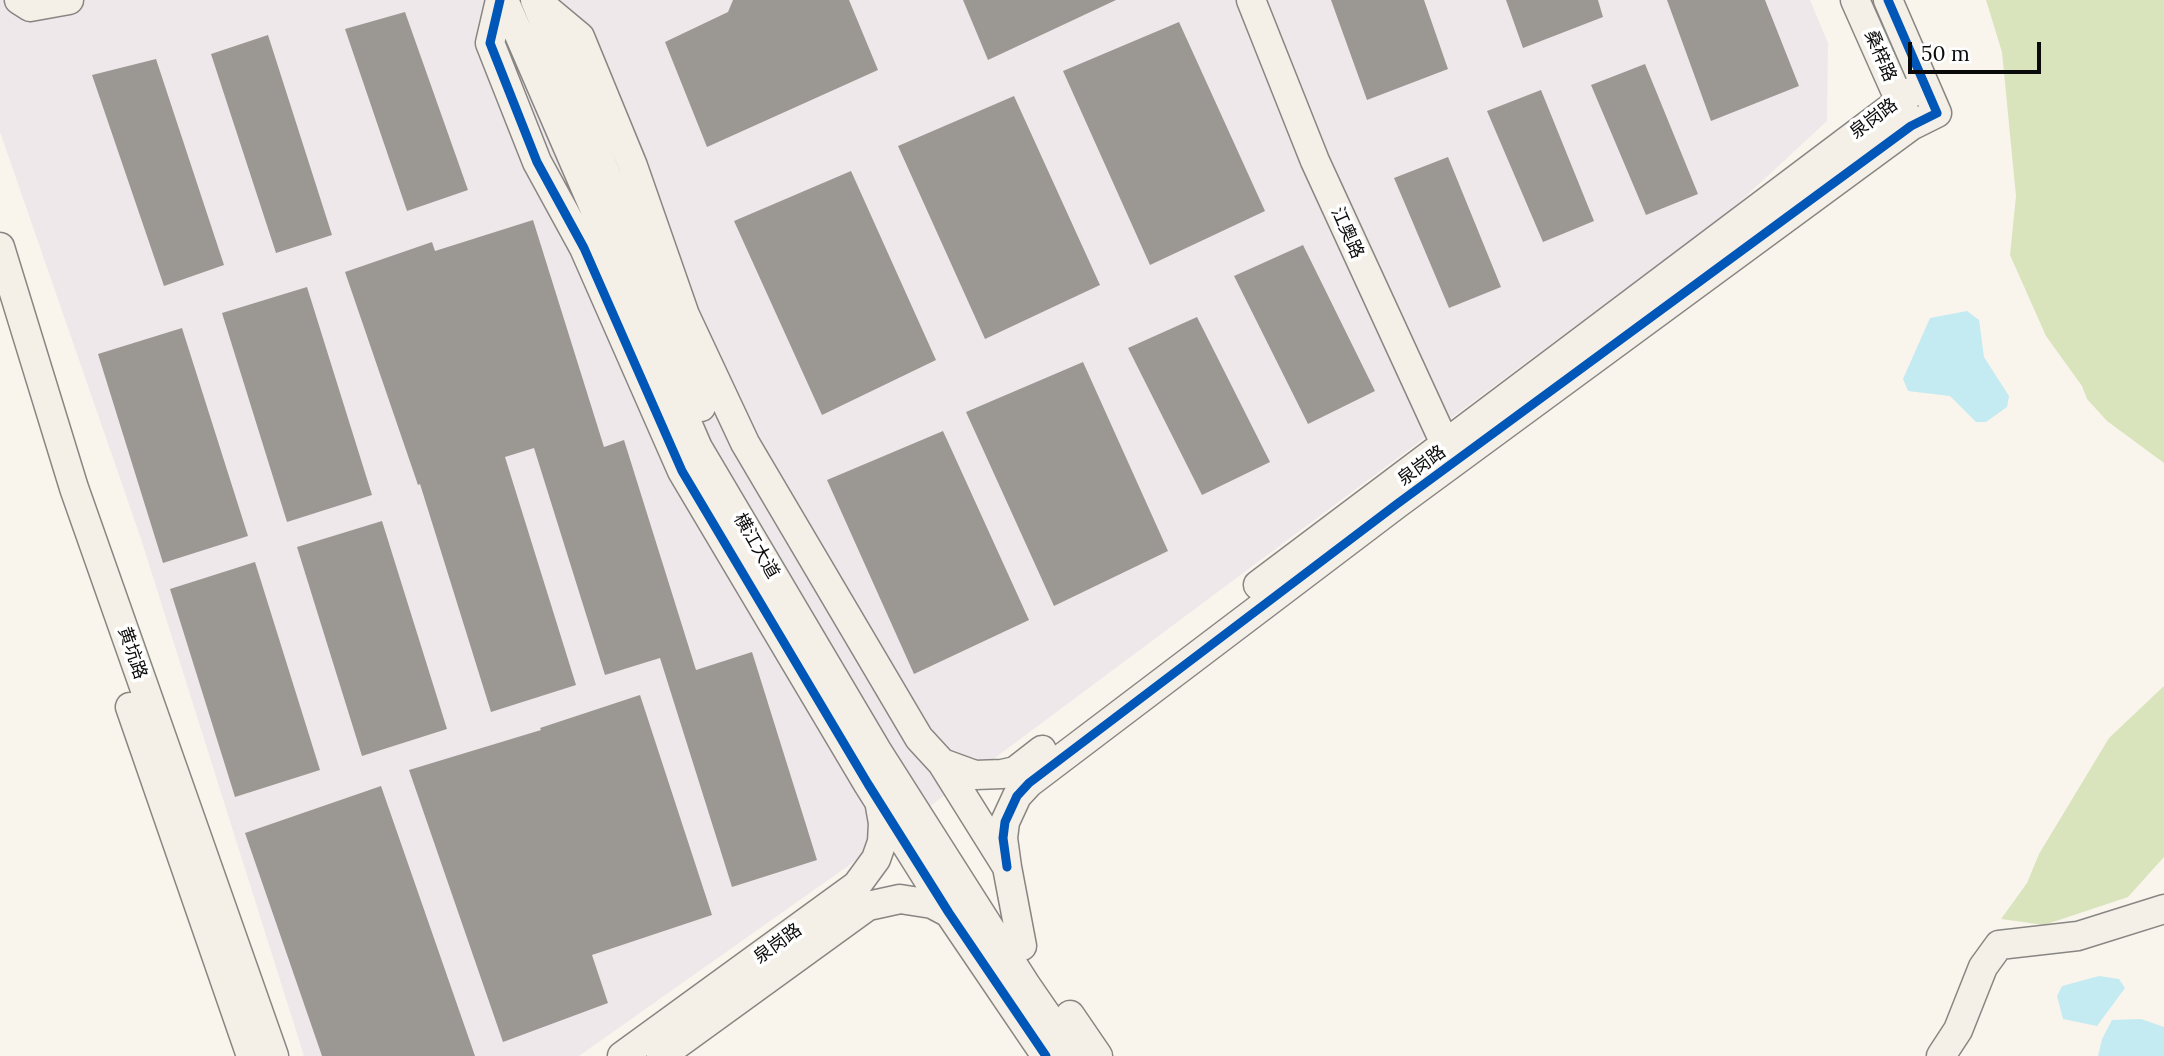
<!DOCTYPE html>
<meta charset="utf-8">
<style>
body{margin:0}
#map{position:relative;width:2164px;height:1056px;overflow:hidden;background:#f9f5ed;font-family:Lora,serif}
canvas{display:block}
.scale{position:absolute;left:1908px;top:42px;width:133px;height:32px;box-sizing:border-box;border:4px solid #0a0a0a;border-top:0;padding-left:9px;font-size:21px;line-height:24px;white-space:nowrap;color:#0a0a0a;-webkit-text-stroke:5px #fff;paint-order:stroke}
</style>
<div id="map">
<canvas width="2164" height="1056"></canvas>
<div class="scale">50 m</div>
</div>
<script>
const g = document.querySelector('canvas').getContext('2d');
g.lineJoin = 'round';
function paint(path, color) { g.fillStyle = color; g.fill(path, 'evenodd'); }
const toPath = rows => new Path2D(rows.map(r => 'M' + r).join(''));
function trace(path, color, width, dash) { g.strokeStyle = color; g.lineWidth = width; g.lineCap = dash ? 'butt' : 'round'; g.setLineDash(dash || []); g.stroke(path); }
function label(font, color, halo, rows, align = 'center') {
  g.font = font + ' Lora,"Noto Sans SC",serif'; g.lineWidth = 7; g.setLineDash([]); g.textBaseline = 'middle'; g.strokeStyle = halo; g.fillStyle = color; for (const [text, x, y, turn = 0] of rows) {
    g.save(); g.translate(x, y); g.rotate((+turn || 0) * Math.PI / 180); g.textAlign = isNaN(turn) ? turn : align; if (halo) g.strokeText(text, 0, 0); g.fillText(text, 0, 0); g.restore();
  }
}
paint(toPath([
 [0,0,1810,0,1828,43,1827,121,1732,209,882,842,579,1056,304,1056,141,539,0,132]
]), '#efe8eb');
paint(toPath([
 [1986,0,2164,0,2164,463,2107,421,2087,399,2082,386,2046,336,2010,255,2016,196,2002,52],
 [2164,686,2164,857,2128,897,2044,925,2001,919,2027,883,2039,854,2109,738]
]), '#d9e4bc');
paint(toPath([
 [1967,311,1979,320,1984,357,2009,396,2007,407,1986,422,1976,422,1950,396,1908,391,1903,379,1930,318],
 [2099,976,2119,979,2125,988,2097,1026,2063,1019,2057,996,2062,986],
 [2141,1019,2164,1027,2164,1056,2098,1056,2102,1039,2112,1020]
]), '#c4eaf2');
paint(toPath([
 [733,0,849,0,878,70,707,147,665,42,728,12],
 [963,0,1116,0,988,60],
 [1331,0,1424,0,1448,69,1367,100],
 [1506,0,1598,0,1603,17,1523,48],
 [1667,0,1765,0,1799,86,1711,121],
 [405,12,468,190,407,211,345,29],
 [1179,22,1265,211,1150,265,1063,71],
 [268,35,332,235,276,253,211,54],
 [156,59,224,265,164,286,92,75],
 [1645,64,1698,194,1646,215,1591,85],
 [1541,90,1594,221,1543,242,1487,111],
 [1014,96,1100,285,985,339,898,146],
 [1448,157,1501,287,1449,308,1394,178],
 [851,171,936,360,822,415,734,221],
 [533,220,604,447,624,440,696,670,752,652,817,860,732,887,660,658,605,675,534,448,505,457,576,685,491,712,420,484,418,485,345,272,432,242,435,251],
 [1303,245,1375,391,1308,424,1234,276],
 [307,287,372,495,287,522,222,313],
 [1197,317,1270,462,1202,495,1128,348],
 [182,328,248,536,163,563,98,354],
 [1083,362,1168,551,1054,606,966,412],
 [943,431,1029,620,914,674,827,480],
 [382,521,447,729,362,756,297,547],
 [255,562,320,770,235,797,170,589],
 [640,695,712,915,592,955,608,1003,503,1042,409,770,541,730,540,728],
 [381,786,475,1056,322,1056,245,833]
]), '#9b9894');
const secondary = toPath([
 [19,0,30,7,69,0],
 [500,0,490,43,537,162,584,248,682,471,868,784,949,913,1046,1056],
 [504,0,698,448,876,749,1026,985,1075,1056],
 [535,0,701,407],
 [1251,0,1315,161,1452,459],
 [1855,0,1907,117],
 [537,1,580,37,633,166,685,315,745,443,919,738,942,763,1007,867,1022,946],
 [0,247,74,488,274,1056],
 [1258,585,1924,83],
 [130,707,251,1056],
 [942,763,975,775,1002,774,1015,771,1042,750],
 [1007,867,1003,838,1005,822,1017,796,1029,783,1397,504,1911,126,1937,113,1888,0],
 [1070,1015,1098,1056],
 [622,1056,857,885,876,859,882,842,883,823,880,806],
 [661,1056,868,906,900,899,932,904,949,913],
 [1941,1056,1958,1030,1983,967,1999,945,2078,936,2164,909]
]);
trace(secondary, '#888683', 31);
trace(secondary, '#f4f0e7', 28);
trace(toPath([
 [500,0,490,43,537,162,584,248,682,471,868,784,949,913,1046,1056],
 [1007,867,1003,838,1005,822,1017,796,1029,783,1397,504,1911,126,1937,113,1888,0]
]), '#0057b8', 9);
label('18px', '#0a0a0a', '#fff', [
 ["桑梓路",1880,56,67],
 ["泉岗路",1874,119,-37],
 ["江奥路",1347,233,66],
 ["泉岗路",1422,466,-36],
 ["横江大道",756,546,60],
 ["黄坑路",132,653,71],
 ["泉岗路",778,944,-36]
]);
</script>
